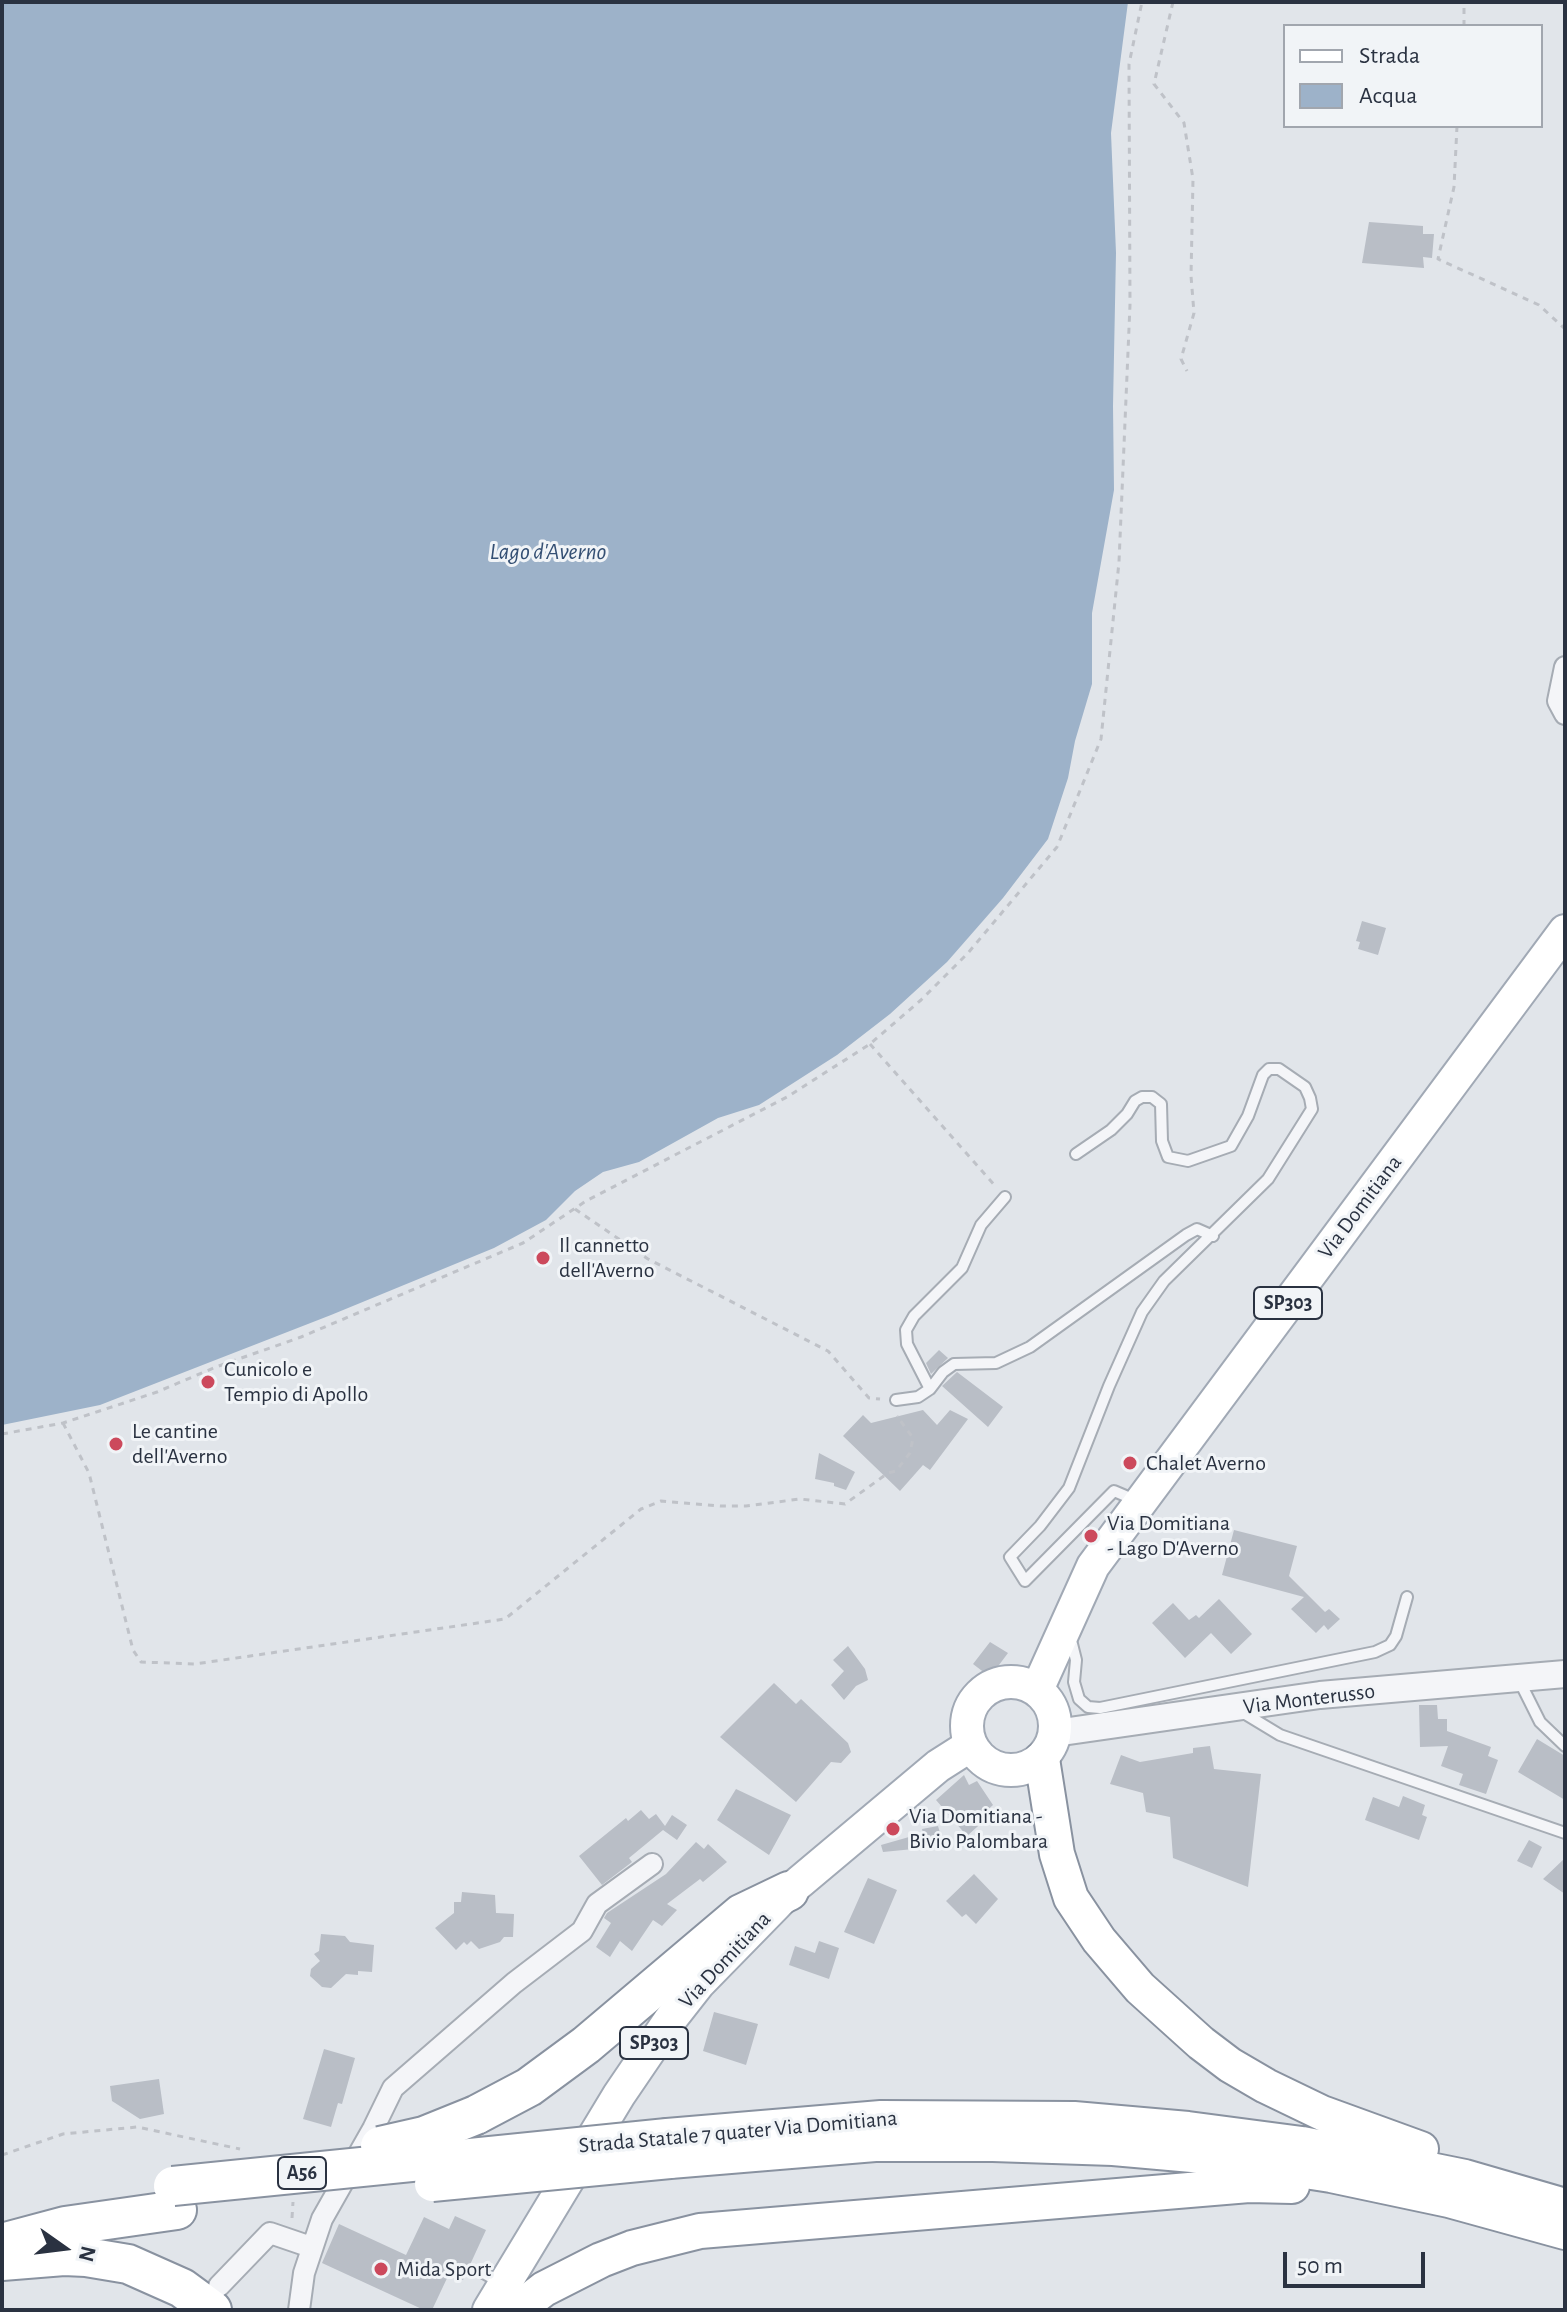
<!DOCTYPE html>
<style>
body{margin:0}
#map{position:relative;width:1567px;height:2312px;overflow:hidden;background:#e1e5ea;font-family:"Alegreya Sans",sans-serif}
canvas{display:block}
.frame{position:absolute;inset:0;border:4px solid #2a3241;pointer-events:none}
.legend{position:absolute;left:1283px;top:24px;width:260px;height:104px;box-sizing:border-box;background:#f1f4f7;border:2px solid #a1a6ae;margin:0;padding:10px 14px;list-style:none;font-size:24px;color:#2a3241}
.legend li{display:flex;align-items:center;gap:16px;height:40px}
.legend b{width:40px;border:2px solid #a1a6ae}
.north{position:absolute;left:24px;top:2208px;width:80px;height:80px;-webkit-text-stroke:6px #f1f4f7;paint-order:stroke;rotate:104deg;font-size:22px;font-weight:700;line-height:32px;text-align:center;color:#2a3241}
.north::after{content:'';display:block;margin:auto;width:28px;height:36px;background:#2a3241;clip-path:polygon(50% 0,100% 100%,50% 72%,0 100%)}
.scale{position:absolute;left:1283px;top:2252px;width:142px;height:36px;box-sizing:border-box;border:4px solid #2a3241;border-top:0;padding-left:10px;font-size:24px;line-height:28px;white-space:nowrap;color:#2a3241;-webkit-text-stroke:6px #f1f4f7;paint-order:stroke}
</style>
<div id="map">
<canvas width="1567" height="2312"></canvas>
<div class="frame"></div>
<ul class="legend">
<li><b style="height:10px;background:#fff"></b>Strada</li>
<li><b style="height:22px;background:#9db2c9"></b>Acqua</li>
</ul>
<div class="north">N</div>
<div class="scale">50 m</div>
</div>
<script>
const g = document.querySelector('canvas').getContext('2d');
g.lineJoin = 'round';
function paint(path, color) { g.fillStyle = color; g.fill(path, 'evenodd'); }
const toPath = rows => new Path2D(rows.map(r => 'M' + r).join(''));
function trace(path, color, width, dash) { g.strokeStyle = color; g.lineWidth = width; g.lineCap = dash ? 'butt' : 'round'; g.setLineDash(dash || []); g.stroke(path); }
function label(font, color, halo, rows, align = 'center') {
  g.font = font + ' "Alegreya Sans",sans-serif'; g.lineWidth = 6; g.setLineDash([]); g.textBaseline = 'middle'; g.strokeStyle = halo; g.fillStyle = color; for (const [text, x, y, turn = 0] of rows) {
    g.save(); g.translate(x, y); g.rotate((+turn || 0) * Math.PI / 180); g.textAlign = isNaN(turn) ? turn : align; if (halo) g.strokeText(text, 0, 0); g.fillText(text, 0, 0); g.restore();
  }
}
paint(toPath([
 [2,2,1128,2,1111,133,1116,253,1113,406,1114,490,1092,613,1092,684,1075,741,1068,778,1048,839,1003,898,947,962,890,1014,837,1055,759,1105,718,1118,639,1162,603,1172,575,1191,546,1220,494,1248,331,1315,100,1405,2,1425]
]), '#9db2c9');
paint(toPath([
 [1369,222,1423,226,1423,234,1434,234,1432,258,1423,257,1424,268,1362,263],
 [1362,921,1386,928,1378,955,1358,949,1360,942,1356,941],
 [939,1350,948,1358,931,1374,926,1363],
 [957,1372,1003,1407,988,1427,942,1386],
 [923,1410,937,1425,950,1410,968,1419,930,1470,923,1465,900,1491,843,1436,863,1415,871,1423],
 [819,1453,855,1472,846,1490,834,1486,834,1483,815,1479],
 [1234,1530,1297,1546,1289,1576,1325,1612,1329,1609,1340,1619,1328,1630,1324,1625,1316,1633,1291,1609,1304,1597,1222,1575],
 [1219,1599,1252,1634,1231,1654,1211,1633,1185,1658,1152,1623,1173,1603,1189,1620,1196,1615,1199,1618],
 [990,1642,1008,1653,990,1677,973,1664],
 [848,1646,865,1669,868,1680,856,1686,844,1700,831,1685,844,1671,833,1660],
 [774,1683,796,1704,801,1699,848,1743,851,1752,841,1763,831,1762,796,1802,720,1737],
 [1419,1705,1437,1705,1438,1719,1447,1719,1447,1731,1491,1747,1488,1756,1498,1760,1486,1794,1459,1785,1463,1774,1441,1766,1448,1746,1420,1747],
 [1537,1739,1565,1756,1565,1800,1518,1772],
 [1210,1746,1214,1769,1261,1774,1248,1887,1173,1858,1170,1817,1146,1812,1143,1793,1110,1784,1121,1755,1140,1762,1193,1753,1193,1748],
 [964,1775,969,1785,977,1781,993,1805,984,1813,987,1818,967,1836,936,1800],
 [736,1789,791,1815,769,1855,717,1820],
 [1403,1796,1425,1805,1422,1815,1427,1817,1419,1840,1365,1820,1373,1797,1399,1807],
 [641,1810,649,1819,656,1814,665,1826,672,1815,687,1825,677,1840,663,1830,629,1858,632,1862,602,1885,579,1856,626,1818,628,1821],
 [938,1826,944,1846,883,1852,881,1845,923,1833,922,1829],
 [1529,1840,1542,1847,1532,1868,1517,1861],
 [696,1842,704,1849,708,1844,727,1862,703,1882,700,1879,667,1904,677,1910,662,1926,653,1920,632,1951,620,1941,610,1957,596,1947,611,1923,604,1918,607,1913,666,1874],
 [1565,1858,1565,1894,1543,1879],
 [974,1874,998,1899,976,1924,966,1914,962,1917,946,1901],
 [868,1878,897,1890,874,1944,844,1932],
 [462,1892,495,1895,496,1913,514,1914,513,1937,504,1937,500,1942,479,1949,471,1941,467,1945,464,1942,456,1950,435,1928,454,1913,454,1902,461,1902],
 [321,1934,345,1936,350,1942,374,1945,372,1972,358,1971,358,1975,346,1974,331,1988,322,1987,310,1976,311,1969,320,1961,314,1954,319,1951],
 [819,1941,839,1948,829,1979,789,1965,795,1946,815,1953],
 [714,2012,758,2024,746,2065,703,2051],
 [324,2049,355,2058,342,2104,338,2103,331,2127,303,2119],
 [159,2079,164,2114,140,2119,112,2101,110,2086],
 [455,2216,486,2230,463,2280,449,2274,432,2310,424,2310,322,2263,339,2224,406,2255,424,2217,449,2229]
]), '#b9bec6');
const service = toPath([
 [1076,1154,1111,1130,1127,1114,1135,1101,1142,1097,1152,1097,1161,1104,1162,1141,1168,1157,1188,1161,1231,1146,1248,1116,1263,1075,1269,1069,1279,1069,1305,1087,1310,1098,1312,1109,1268,1179,1164,1281,1142,1312,1109,1386,1069,1488,1040,1526,1010,1557,1025,1581,1114,1491,1135,1500],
 [930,1389,907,1344,906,1330,914,1316,962,1268,981,1225,1005,1197],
 [896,1400,918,1397,930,1389,943,1372,954,1364,996,1363,1030,1347,1186,1235,1197,1229,1213,1236],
 [1066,1641,1072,1644,1076,1660,1074,1682,1079,1699,1088,1707,1100,1708,1375,1652,1390,1645,1396,1636,1407,1597],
 [1519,1680,1540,1722,1565,1746],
 [1242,1712,1280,1735,1565,1833],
 [480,2271,499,2282]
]);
const minor = toPath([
 [1565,667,1558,701,1565,714],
 [219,2286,270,2233,311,2247],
 [299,2310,304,2273,322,2219,373,2129,393,2088,514,1983,582,1931,597,1904,652,1864]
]);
const tertiary = toPath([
 [1055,1733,1320,1695,1565,1674]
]);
const primary = toPath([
 '967 1726a44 44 0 1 1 88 0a44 44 0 1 1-88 0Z',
 [1037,1690,1093,1566,1565,931],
 [489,2310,619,2095,670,2020,699,1983,789,1891,938,1766,971,1745]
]);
const trunk = toPath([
 [1042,1759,1057,1854,1071,1898,1099,1940,1140,1988,1201,2043,1230,2065,1266,2086,1322,2113,1421,2149],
 [667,2136,881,2118,1074,2119,1188,2129,1302,2144,1465,2177,1565,2206],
 [670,2161,875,2144,993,2144,1113,2148,1215,2157,1331,2175,1449,2200,1565,2232],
 [517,2310,544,2289,601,2260,632,2248,700,2231,1249,2185,1292,2186]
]);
const motorway = toPath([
 [476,2115,529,2087,586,2045,741,1914,789,1891],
 [2,2243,65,2226,177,2210],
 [2,2261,64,2256,86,2257,128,2264,182,2288,212,2310]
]);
trace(service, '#a6acb4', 14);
trace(minor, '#a6acb4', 24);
trace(tertiary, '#a6acb4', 30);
trace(primary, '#a1a9b5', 36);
trace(trunk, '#8992a0', 38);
trace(motorway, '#8992a0', 42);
trace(toPath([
 [1173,2,1154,84,1184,123,1193,179,1191,276,1194,313,1181,359,1187,371],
 [1464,26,1464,2],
 [1457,126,1454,187,1438,259,1539,305,1565,329],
 [870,1044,997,1188],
 [575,1209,648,1259,828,1351,869,1398,880,1399],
 [63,1423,89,1473,133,1650,141,1662,195,1664,505,1619,641,1509,661,1501,721,1506,746,1506,800,1499,845,1504,888,1473,896,1471,910,1453,913,1438,897,1416],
 [2,1434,63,1423,157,1392,216,1367,301,1337,523,1243,586,1201,787,1097,870,1044,921,1000,968,953,1057,847,1101,739,1119,562,1130,305,1129,64,1142,2],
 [2,2155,63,2134,137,2127,240,2149],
 [292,2218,293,2202]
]), '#bfc2c8', 3, [6, 6]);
trace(service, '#f4f5f8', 10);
trace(minor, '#f4f5f8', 20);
trace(tertiary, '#f4f5f8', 26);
trace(primary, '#fff', 32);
trace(trunk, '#fff', 34);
trace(motorway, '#fff', 38);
const trunkBridge = toPath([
 [431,2160,667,2136],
 [432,2184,670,2161]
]);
const motorwayBridge = toPath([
 [380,2146,424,2136,476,2115],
 [173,2186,431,2160]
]);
trace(trunkBridge, '#8992a0', 38, []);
trace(motorwayBridge, '#8992a0', 42, []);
trace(trunkBridge, '#fff', 34);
trace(motorwayBridge, '#fff', 38);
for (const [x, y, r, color] of [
 [543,1258,8,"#cc495c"],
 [208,1382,8,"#cc495c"],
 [116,1444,8,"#cc495c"],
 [1130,1463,8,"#cc495c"],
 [1091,1536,8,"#cc495c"],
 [893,1829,8,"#cc495c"],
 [381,2269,8,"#cc495c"]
]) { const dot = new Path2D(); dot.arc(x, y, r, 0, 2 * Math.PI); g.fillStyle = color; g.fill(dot); trace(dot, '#f1f4f7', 3); }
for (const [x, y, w] of [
 [1288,1303,68],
 [654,2043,68],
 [302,2173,48]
]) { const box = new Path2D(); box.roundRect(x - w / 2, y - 16, w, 32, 6); g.fillStyle = '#f1f4f7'; g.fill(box); trace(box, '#2a3241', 2); }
label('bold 20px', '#2a3241', null, [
 ["SP303",1288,1303],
 ["SP303",654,2043],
 ["A56",302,2173]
]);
label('22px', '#2a3241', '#f1f4f7', [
 ["Via Domitiana",1360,1207,-53],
 ["Via Monterusso",1309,1699,-7],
 ["Via Domitiana",725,1960,-47],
 ["Strada Statale 7 quater Via Domitiana",738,2132,-5]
]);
label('22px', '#2a3241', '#f1f4f7', [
 ["Il cannetto",559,1245],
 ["dell'Averno",559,1270],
 ["Cunicolo e",224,1369],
 ["Tempio di Apollo",224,1394],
 ["Le cantine",132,1431],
 ["dell'Averno",132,1456],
 ["Chalet Averno",1146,1463],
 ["Via Domitiana",1107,1523],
 ["- Lago D'Averno",1107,1548],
 ["Via Domitiana -",909,1816],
 ["Bivio Palombara",909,1841],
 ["Mida Sport",397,2269]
], 'left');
label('italic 24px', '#355074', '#f1f4f7', [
 ["Lago d'Averno",548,552]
]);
</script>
